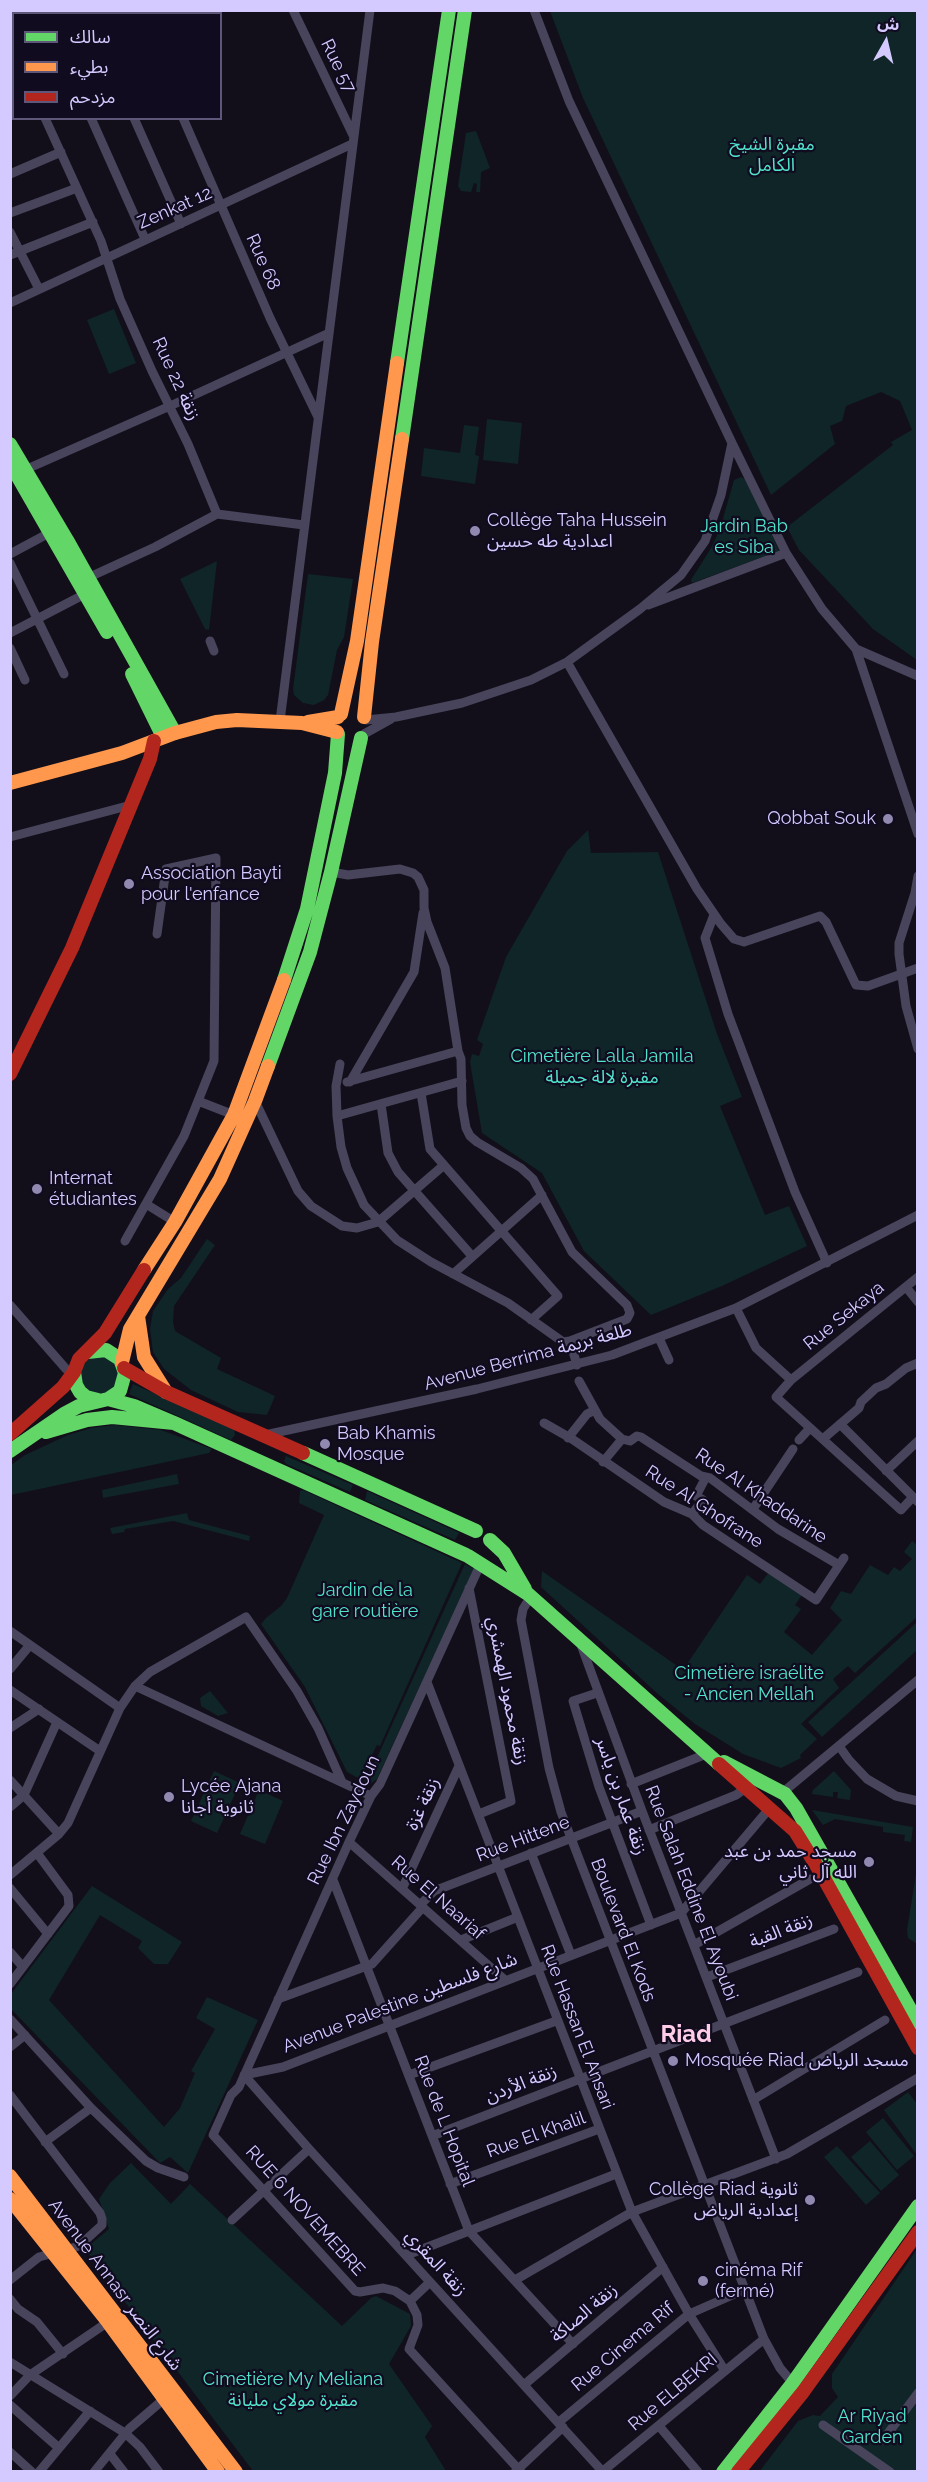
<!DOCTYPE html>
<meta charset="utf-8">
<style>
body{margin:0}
#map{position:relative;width:928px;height:2482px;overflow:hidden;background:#130f1a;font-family:Raleway,"Noto Sans Arabic",sans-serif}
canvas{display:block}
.frame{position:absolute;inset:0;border:12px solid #d5caff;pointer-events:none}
.legend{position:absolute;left:12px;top:12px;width:210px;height:108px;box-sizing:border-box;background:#110b1f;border:2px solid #5f5779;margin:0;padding:8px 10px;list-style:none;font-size:18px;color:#d5caff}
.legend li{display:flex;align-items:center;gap:12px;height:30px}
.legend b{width:30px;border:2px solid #5f5779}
.north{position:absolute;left:856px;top:12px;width:60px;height:60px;-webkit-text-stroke:4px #110b1f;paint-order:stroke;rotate:8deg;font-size:16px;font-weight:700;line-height:24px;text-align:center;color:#d5caff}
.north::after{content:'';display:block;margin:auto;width:21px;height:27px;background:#d5caff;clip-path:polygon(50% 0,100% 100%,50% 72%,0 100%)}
</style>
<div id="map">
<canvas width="928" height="2482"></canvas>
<div class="frame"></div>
<ul class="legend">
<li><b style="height:8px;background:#63d668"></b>سالك</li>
<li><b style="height:8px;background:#ff974d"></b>بطيء</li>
<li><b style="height:8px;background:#b3261e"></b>مزدحم</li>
</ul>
<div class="north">ش</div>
</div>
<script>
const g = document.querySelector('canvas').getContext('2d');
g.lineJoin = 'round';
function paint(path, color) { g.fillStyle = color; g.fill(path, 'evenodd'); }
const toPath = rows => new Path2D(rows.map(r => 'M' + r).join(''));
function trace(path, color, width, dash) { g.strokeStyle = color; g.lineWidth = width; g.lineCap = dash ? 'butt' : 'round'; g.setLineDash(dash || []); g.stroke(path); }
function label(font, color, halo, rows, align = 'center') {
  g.font = font + ' Raleway,"Noto Sans Arabic",sans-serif'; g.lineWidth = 4.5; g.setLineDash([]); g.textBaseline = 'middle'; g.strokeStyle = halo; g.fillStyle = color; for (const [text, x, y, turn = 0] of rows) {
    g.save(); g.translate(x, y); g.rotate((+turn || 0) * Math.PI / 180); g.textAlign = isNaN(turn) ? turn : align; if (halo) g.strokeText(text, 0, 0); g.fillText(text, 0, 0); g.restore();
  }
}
paint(toPath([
 [550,11,917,11,917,660,873,629,799,550,787,527,893,445,891,442,912,430,900,401,881,392,846,406,842,421,830,426,835,444,771,495,583,98],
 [476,131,490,168,481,172,480,192,476,192,477,184,474,183,471,192,461,191,458,186,466,133],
 [114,309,136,363,109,374,87,320],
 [487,419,522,423,518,464,483,460],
 [464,425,479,427,475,455,479,456,475,484,421,476,424,448,460,453],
 [741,477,747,480,779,551,692,583,691,580,711,548,720,529,734,480],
 [217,561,209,630,205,629,180,579],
 [308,574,353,579,344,637,337,650,328,695,324,700,314,705,303,703,294,695,293,689],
 [588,830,591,853,658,852,717,1034,742,1097,720,1106,765,1215,789,1206,807,1246,722,1286,651,1315,584,1251,542,1173,482,1133,470,1062,472,1054,479,1056,483,1044,477,1040,506,957,567,851],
 [207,1239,215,1245,174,1306,173,1322,175,1331,221,1358,217,1369,275,1396,267,1415,238,1412,191,1390,164,1369,153,1352,150,1329,153,1311,168,1289,181,1278],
 '81 1375a19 19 0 1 1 38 0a19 19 0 1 1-38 0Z',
 [133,1384,234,1429,235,1435,231,1440,129,1394],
 [115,1425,161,1430,212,1449,209,1453,11,1495,11,1465,25,1455,68,1435,91,1428],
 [286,1456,353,1485,350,1492,286,1464,284,1461],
 [177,1474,179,1484,103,1498,102,1490],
 [303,1490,462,1563,380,1746,377,1745,360,1779,347,1772,305,1687,261,1624,266,1618,281,1606,287,1598,324,1515,299,1503,300,1491],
 [367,1491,462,1534,459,1533,455,1540,365,1500],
 [187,1513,189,1520,250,1536,249,1541,173,1521,125,1529,124,1532,112,1534,110,1528],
 [912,1541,917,1545,917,1617,855,1673,848,1666,833,1679,839,1688,801,1724,817,1739,800,1755,801,1758,781,1768,743,1754,695,1724,658,1694,541,1587,542,1571,683,1670,747,1575,760,1584,769,1572,802,1595,795,1605,801,1609,784,1632,812,1655,842,1620,830,1608,841,1591,851,1594,870,1565,888,1575,894,1567,900,1571,912,1559,904,1552],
 [465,1564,474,1569,377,1779,370,1784,363,1784,373,1762,375,1762],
 [917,1622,917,1650,822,1737,808,1722],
 [210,1691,228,1713,218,1716,201,1706,200,1698],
 [214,1771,240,1783,217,1833,191,1821],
 [834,1771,851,1790,850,1800,837,1798,838,1792,833,1792,833,1797,812,1794,813,1790],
 [259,1790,283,1801,265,1844,240,1834],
 [812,1810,913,1827,911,1842,904,1841,905,1835,883,1832,883,1827,835,1819,823,1825],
 [916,1874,918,1874,917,1944,908,1938,907,1930],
 [92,1886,182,1942,168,1964,154,1964,138,1948,142,1941,100,1915,49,2000,164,2127,180,2108,195,2073,191,2071,215,2029,196,2018,207,1997,258,2020,188,2173,170,2157,160,2163,11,2009,11,1994],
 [908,2092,917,2104,917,2155,884,2110],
 [883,2118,914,2156,897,2170,866,2132],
 [870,2141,899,2175,881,2191,851,2157],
 [837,2146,880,2193,866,2205,824,2157],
 [131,2163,171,2204,190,2184,342,2326,371,2298,376,2296,410,2314,411,2326,389,2364,432,2426,425,2437,446,2471,253,2471,85,2249,109,2229,99,2199,110,2183],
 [917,2249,917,2471,759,2472,798,2421,813,2415,820,2416,838,2397,832,2388,832,2374]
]), '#0f2528');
trace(toPath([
 [19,10,19,14],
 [135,10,136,14],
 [293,10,353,135],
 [45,118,101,241,120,299,152,371,188,444,217,514],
 [91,118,145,239],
 [134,118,181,224],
 [183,118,270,318,318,417],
 [10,174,61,152],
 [10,213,77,188],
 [10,232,39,289],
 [10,255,93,222],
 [10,303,352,144],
 [732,443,786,553,822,609,856,649,918,676],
 [20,472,170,406,329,333],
 [10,554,51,532],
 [10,563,64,674],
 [83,580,155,547,217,514,304,525],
 [648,605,786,553],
 [10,633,85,594],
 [210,641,214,651],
 [10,648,25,680],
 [856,649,918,834],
 [567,662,697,889,721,924,734,939,744,942,820,916,826,922,856,985,868,986,918,968],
 [366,720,396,717,462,703,531,680,567,662,640,609,681,575,705,541,721,495,732,443,569,101,534,10],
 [280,721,370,10],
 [364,734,391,719],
 [10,837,131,805],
 [331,872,348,875,400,869,413,873,418,877,424,890,424,908,427,922,445,968,458,1051,461,1059,462,1105,466,1128,470,1136,477,1142,521,1168,533,1179,572,1252,627,1305,630,1313,627,1319,570,1341,563,1342,508,1303,431,1262,397,1240,364,1205,347,1168,341,1147,337,1116,336,1086,340,1064],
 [918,876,915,893,899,943,899,954,906,1006,918,1049],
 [714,915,705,938,728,1014,795,1192,827,1263],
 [347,1082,458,1051],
 [350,1082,414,972,423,913],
 [421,1093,430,1149,558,1296,531,1320],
 [198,1101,234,1115],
 [255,1101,298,1191,311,1206,342,1226,357,1228,378,1222,444,1165],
 [381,1104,388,1153,398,1172,472,1256],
 [337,1116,462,1081],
 [146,1204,175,1222],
 [125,1241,184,1136,214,1061,216,858,166,869,157,934],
 [453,1274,542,1195],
 [906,1287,918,1302],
 [10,1305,66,1369,74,1372],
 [736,1308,756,1348,791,1380],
 [659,1338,669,1360],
 [570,1341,577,1365],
 [579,1381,600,1419,622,1439,630,1441,637,1436,641,1437,701,1476,710,1478,778,1529,839,1565],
 [544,1423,572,1439,664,1502,692,1514,703,1525,816,1600,844,1558],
 [840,1424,918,1502],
 [265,1435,477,1389,612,1355,736,1308,918,1215],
 [568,1438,587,1414,595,1410],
 [824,1438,859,1408,861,1402,876,1388,886,1384,906,1368,918,1363],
 [799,1440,810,1428],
 [603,1462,622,1439],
 [886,1471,918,1441],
 [913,1497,901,1510,776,1397,791,1380,918,1277],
 [753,1509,793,1449],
 [692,1514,703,1500,696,1496,706,1477],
 [481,1563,380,1784,371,1796,349,1842,239,2087,231,2095,213,2135,355,2291,360,2292,383,2288,395,2291,410,2301,417,2315,418,2325,409,2349,521,2472],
 [469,1588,511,1801,479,1814],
 [531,1596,523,1609,521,1620,549,1768,561,1812,764,2339,780,2368,796,2387],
 [10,1631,120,1708],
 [580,1642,642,1811,776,2159],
 [10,1669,30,1645],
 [427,1682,632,2212,689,2314,725,2371],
 [135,1686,371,1796],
 [10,1690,100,1751],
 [597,1693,573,1701,599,1787,651,1925],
 [10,1728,39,1709],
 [839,1746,849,1760,867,1779,896,1796,918,1801],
 [10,1780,59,1834],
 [631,1784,709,1753],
 [782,1793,918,1680],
 [10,1807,24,1795,57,1722],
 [649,1830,736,1795,746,1788],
 [349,1842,505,1980],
 [531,1853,571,1955],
 [10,1875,59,1834,68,1823,120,1708,135,1686,150,1672,246,1617,297,1691,318,1728,342,1782],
 [333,1880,469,2231,573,2344],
 [10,1888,48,1934],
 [402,1889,459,1766],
 [420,1905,434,1891,642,1811],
 [461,1940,518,1917],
 [694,1945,810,1879],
 [10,1952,23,1967],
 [707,1977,834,1929],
 [10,1984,69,1906,68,1895,37,1853],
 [278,1999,372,1964,423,1907],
 [10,2019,91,2108,146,2161,158,2168,184,2177],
 [10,2047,25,2035],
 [244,2075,283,2067,681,1913,769,1809],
 [244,2075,309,2149,603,2472],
 [409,2075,556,2021],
 [10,2095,100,2213,102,2219,102,2225,79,2246,39,2257,10,2280],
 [753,2100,885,2020],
 [432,2136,858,1972],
 [45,2142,91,2108],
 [450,2184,599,2129],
 [232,2220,309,2149],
 [407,2255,616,2174],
 [515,2280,632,2212,787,2154,918,2078],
 [10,2299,18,2309,37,2322,63,2354],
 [410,2301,430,2282],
 [10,2362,125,2433,140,2447,159,2472],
 [525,2384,663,2267],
 [10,2396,30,2375,108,2322],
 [10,2405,59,2448],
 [559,2422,689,2314,744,2290],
 [823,2425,890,2472],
 [659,2426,698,2472],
 [883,2440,918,2393],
 [10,2452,32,2472],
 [110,2454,124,2472],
 [603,2471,764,2339],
 [39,2472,90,2411],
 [94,2472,129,2429,164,2399],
 [515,2472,563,2427]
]), '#48445c', 9);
trace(toPath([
 [397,363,449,10],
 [402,439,465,10],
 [10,444,67,540,175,733],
 [10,463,107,632],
 [132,674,163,737],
 [284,980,307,909,335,773,338,734],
 [268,1066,310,952,331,872,361,738],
 [74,1372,76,1385,80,1392,86,1397,98,1400],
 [108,1399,134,1406,174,1423,466,1555],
 [46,1432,87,1420,112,1417,174,1423],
 [10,1451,64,1414,79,1406,108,1399,120,1391,125,1373,120,1359,106,1350,88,1352],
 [303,1453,476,1531],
 [490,1540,504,1553,525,1589],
 [468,1556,528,1594,719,1764],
 [724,1762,785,1794,796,1808,918,2023],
 [723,2472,792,2384,918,2206]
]), '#63d668', 14);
trace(toPath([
 [341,714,357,641,397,363],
 [364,717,372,642,402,439],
 [308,722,338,717],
 [10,783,122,753,175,733,216,722,237,720,302,723,337,732],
 [144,1270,175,1222,234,1115,284,980],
 [138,1316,144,1357,166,1392],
 [122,1362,130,1329,220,1179,255,1101,268,1066],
 [10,2176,236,2472],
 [10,2199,108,2322,218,2472]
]), '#ff974d', 14);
trace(toPath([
 [10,1074,72,948,150,759,154,741],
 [124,1368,166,1392,303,1453],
 [10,1434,63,1387,74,1372,79,1359,105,1333,144,1270],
 [719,1764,795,1831,821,1873,918,2048],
 [738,2472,803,2392,918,2232]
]), '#b3261e', 14);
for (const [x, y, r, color] of [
 [475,531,6,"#9189af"],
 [888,819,6,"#9189af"],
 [129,884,6,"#9189af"],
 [37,1189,6,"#9189af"],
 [325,1444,6,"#9189af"],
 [169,1797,6,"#9189af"],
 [869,1862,6,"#9189af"],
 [673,2061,6,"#9189af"],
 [810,2200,6,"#9189af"],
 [703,2281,6,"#9189af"]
]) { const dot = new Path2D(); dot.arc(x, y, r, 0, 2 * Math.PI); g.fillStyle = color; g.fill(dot); trace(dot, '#110b1f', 2); }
label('18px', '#d5caff', '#110b1f', [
 ["Rue 57",338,66,64],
 ["Zenkat 12",175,208,-24],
 ["Rue 68",263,262,66],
 ["Rue 22 زنقة",176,379,65],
 ["Rue Sekaya",844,1316,-39],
 ["Avenue Berrima طلعة بريمة",528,1357,-15],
 ["Rue Al Khaddarine",761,1496,34],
 ["Rue Al Ghofrane",704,1507,33],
 ["زنقة محمود الهمشري",507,1691,79],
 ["زنقة عمار بن ياسر",621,1796,71],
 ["زنقة غزة",423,1804,-65],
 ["Rue Ibn Zaydoun",344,1820,-64],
 ["Rue Hittene",523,1839,-21],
 ["Rue Salah Eddine El Ayoubi",691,1893,69],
 ["Rue El Naariaf",438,1898,41],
 ["Boulevard El Kods",623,1930,69],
 ["زنقة القبة",781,1931,-21],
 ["Avenue Palestine شارع فلسطين",400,2003,-21],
 ["Rue Hassan El Ansari",577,2027,69],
 ["زنقة الأردن",521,2084,-21],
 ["Rue de L Hopital",444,2121,69],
 ["Rue El Khalil",536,2135,-20],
 ["RUE 6 NOVEMEBRE",305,2211,48],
 ["زنقة المقري",436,2263,48],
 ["Avenue Annasr شارع النصر",115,2285,53],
 ["زنقة الصاكة",584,2313,-40],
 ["Rue Cinema Rif",623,2347,-40],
 ["Rue ELBEKRI",673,2392,-40]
]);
label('18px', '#51e4cd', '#110b1f', [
 ["مقبرة الشيخ",772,145],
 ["الكامل",772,166],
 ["Jardin Bab",744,527],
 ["es Siba",744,548],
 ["Cimetière Lalla Jamila",602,1057],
 ["مقبرة لالة جميلة",602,1078],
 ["Jardin de la",365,1591],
 ["gare routière",365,1612],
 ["Cimetière israélite",749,1674],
 ["- Ancien Mellah",749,1695],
 ["Cimetière My Meliana",293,2380],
 ["مقبرة مولاي مليانة",293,2401],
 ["Ar Riyad",872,2417],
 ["Garden",872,2438]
]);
label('18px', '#d5caff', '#110b1f', [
 ["Collège Taha Hussein",487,521],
 ["اعدادية طه حسين",487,542],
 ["Qobbat Souk",876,819,"right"],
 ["Association Bayti",141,874],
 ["pour l'enfance",141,895],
 ["Internat",49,1179],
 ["étudiantes",49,1200],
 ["Bab Khamis",337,1434],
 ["Mosque",337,1455],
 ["Lycée Ajana",181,1787],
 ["ثانوية أجانا",181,1808],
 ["مسجد حمد بن عبد",857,1852,"right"],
 ["الله آل ثاني",857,1873,"right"],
 ["Mosquée Riad مسجد الرياض",685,2061],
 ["Collège Riad ثانوية",798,2190,"right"],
 ["إعدادية الرياض",798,2211,"right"],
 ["cinéma Rif",715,2271],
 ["(fermé)",715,2292]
], 'left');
label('bold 24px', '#ffcce7', '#110b1f', [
 ["Riad",686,2035]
]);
</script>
